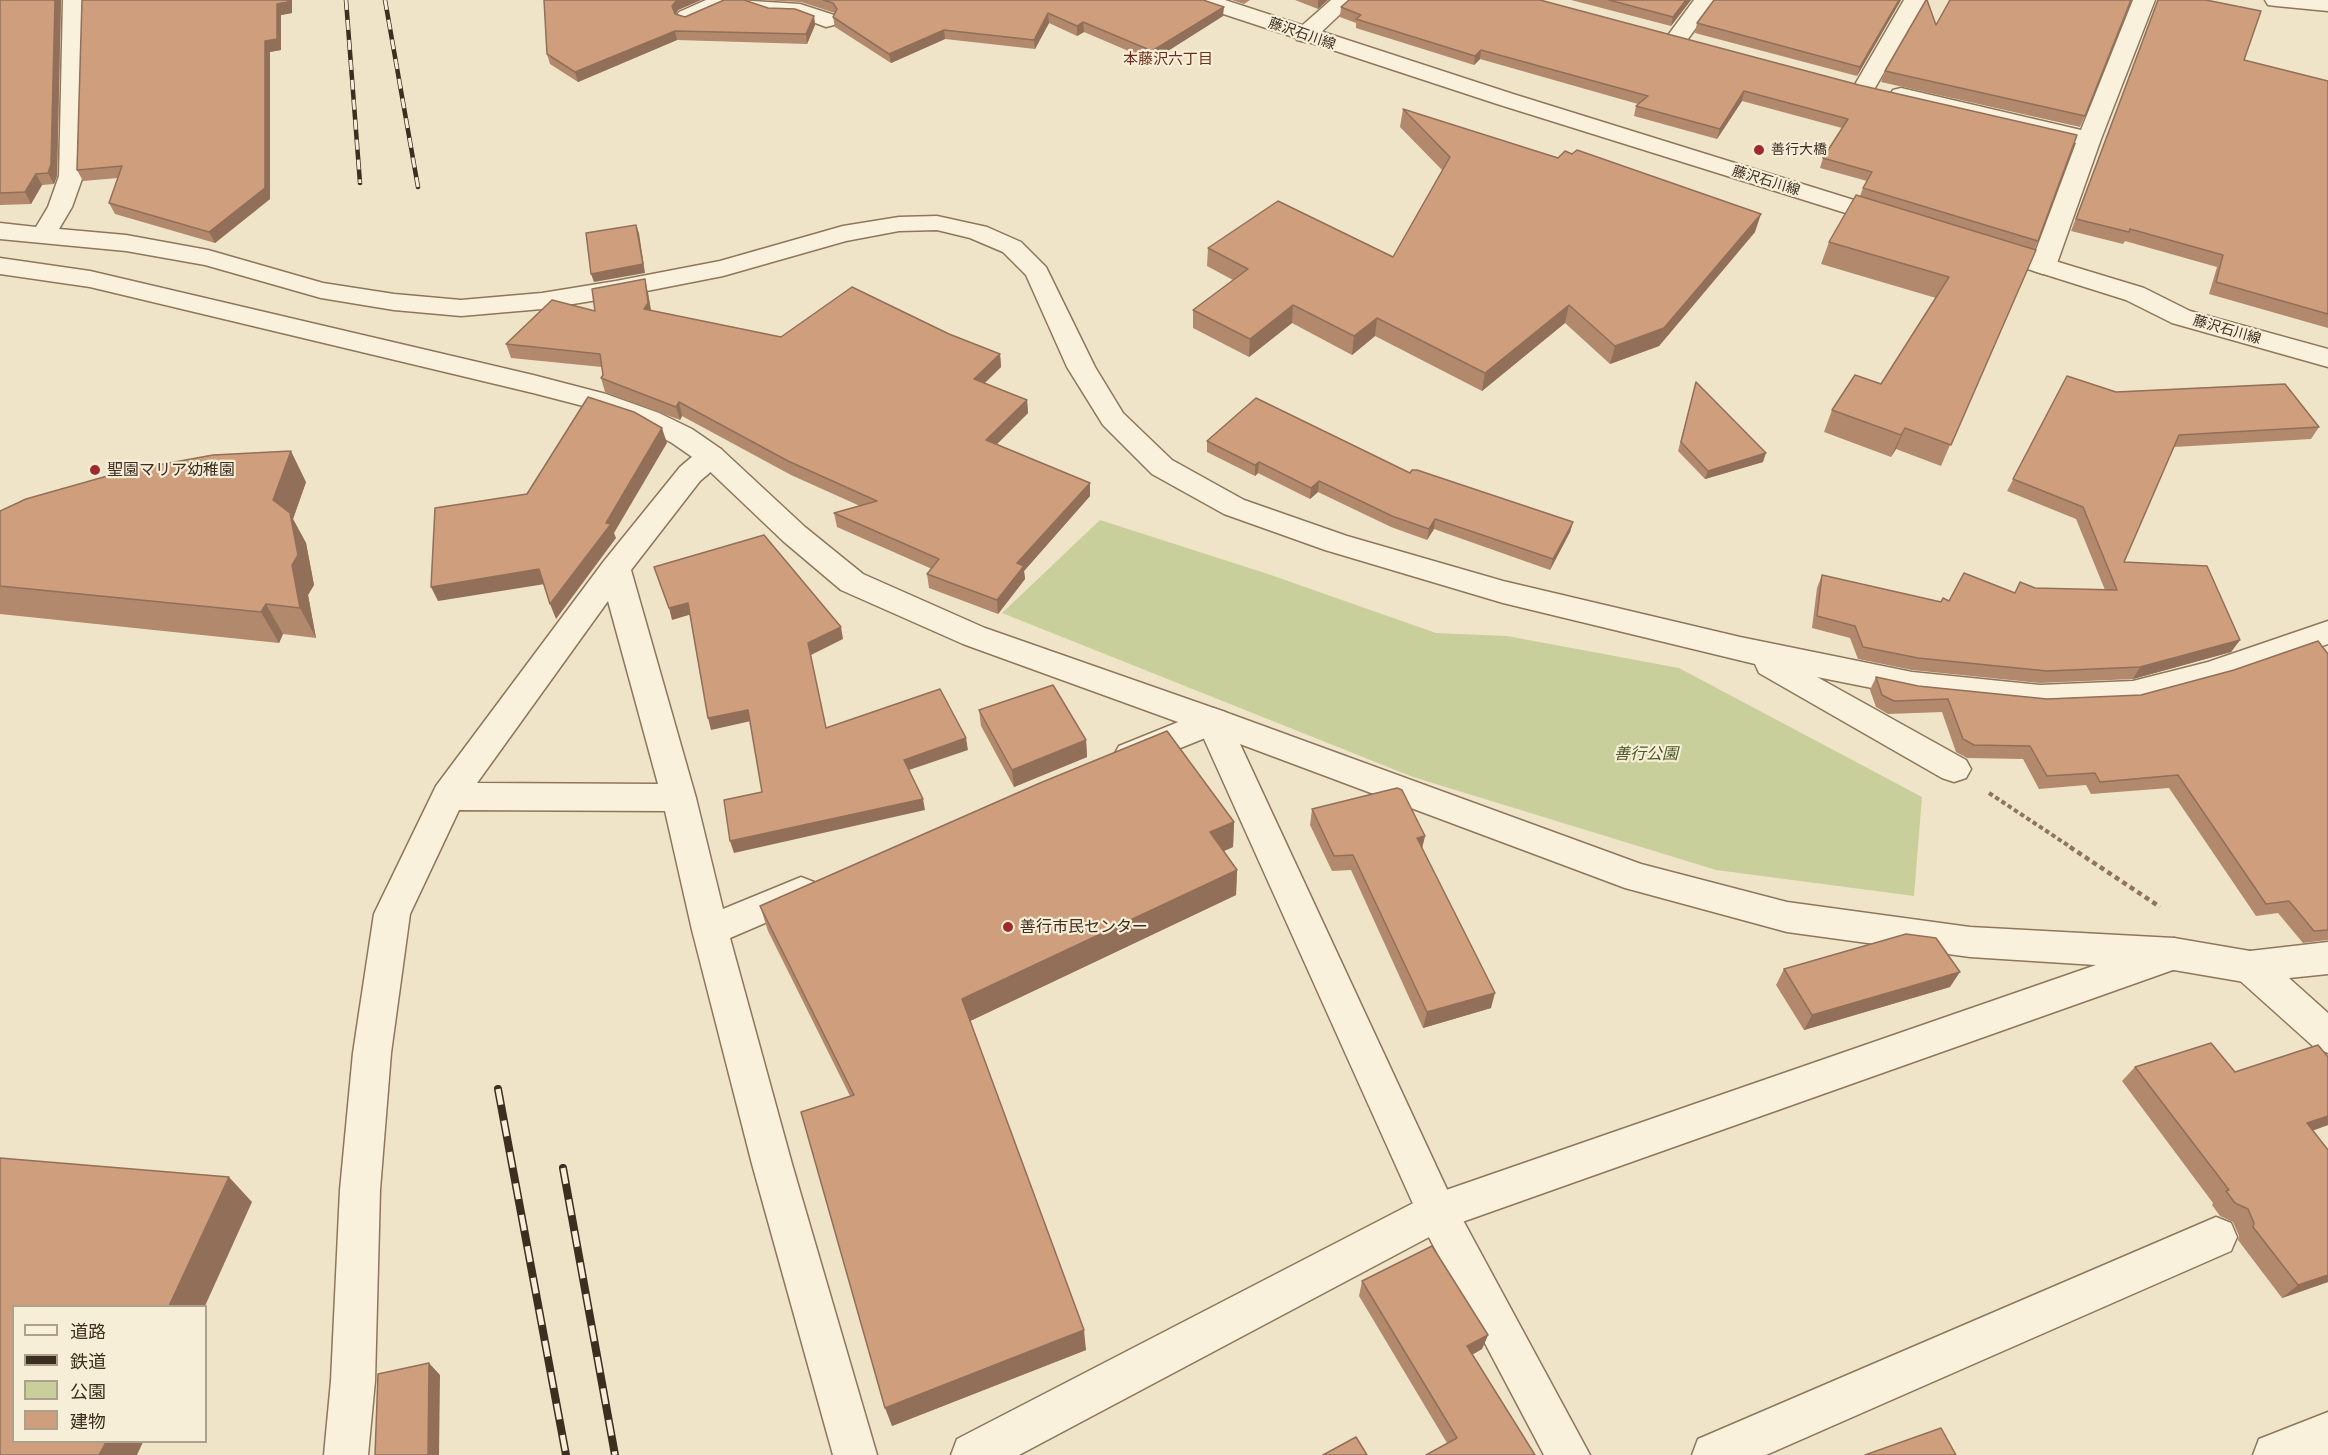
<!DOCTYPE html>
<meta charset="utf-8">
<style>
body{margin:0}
#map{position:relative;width:2328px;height:1455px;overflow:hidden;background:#f0e4c8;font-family:Literata,"Noto Sans JP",serif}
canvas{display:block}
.legend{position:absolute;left:12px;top:1305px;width:195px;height:138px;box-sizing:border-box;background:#f7eed8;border:2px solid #ada18e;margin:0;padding:8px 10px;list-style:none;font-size:18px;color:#3d2e20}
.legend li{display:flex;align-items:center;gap:12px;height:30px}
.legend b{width:30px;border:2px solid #ada18e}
</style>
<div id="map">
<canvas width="2328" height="1455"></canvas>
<ul class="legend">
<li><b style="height:8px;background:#faf1dc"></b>道路</li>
<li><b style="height:8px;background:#3d2e20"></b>鉄道</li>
<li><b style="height:16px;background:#c9cf9b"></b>公園</li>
<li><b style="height:16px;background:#cf9f7d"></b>建物</li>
</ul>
</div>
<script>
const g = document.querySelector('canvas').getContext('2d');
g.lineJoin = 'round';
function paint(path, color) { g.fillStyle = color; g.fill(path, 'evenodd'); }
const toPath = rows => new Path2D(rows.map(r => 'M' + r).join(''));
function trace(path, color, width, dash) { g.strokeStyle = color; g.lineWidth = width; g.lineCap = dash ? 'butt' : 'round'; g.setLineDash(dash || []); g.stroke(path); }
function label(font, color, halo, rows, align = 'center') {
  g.font = font + ' Literata,"Noto Sans JP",serif'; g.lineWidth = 4.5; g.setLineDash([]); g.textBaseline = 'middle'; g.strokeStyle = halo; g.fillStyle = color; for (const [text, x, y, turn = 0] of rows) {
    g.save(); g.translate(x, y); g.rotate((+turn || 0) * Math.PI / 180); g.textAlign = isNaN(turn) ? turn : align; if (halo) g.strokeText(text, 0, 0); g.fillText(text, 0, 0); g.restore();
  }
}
paint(toPath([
 [1100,520,1268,574,1436,633,1507,636,1679,668,1922,797,1914,896,1716,870,1413,777,1002,613]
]), '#c9cf9b');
const minor = toPath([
 [63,0,85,0,83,176,72,207,59,229,126,235,208,250,323,283,394,294,461,300,542,293,616,281,720,261,843,226,899,217,937,216,987,227,1021,242,1046,267,1095,367,1123,413,1172,460,1244,500,1347,536,1503,581,1740,637,1912,672,2040,685,2133,681,2208,662,2328,621,2328,644,2224,681,2133,705,2040,709,1912,696,1817,677,1966,760,1971,769,1966,778,1954,782,1942,778,1759,673,1755,664,1503,603,1325,550,1224,514,1152,474,1103,425,1067,367,1026,275,1003,252,970,238,937,230,899,231,846,241,723,276,616,297,542,309,461,316,394,310,321,298,205,265,126,251,0,239,0,223,36,227,48,207,59,176,63,0],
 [706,0,734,0,731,5,695,22,687,24,679,22,676,17,679,12,706,0],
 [736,0,800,4,834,15,837,20,834,25,826,27,797,16,770,15,739,5,736,0],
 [1331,0,1355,0,1313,40,1305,42,1297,40,1294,35,1297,30,1331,0],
 [1694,0,1716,0,1685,43,1677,45,1669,43,1666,38,1694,0],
 [1904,0,1926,0,1872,93,1864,95,1856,93,1853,88,1904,0],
 [2133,0,2155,0,2101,139,2056,266,2052,271,2043,274,2034,271,2030,266,2076,143,1893,100,1890,95,1893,90,1901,88,2081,130,2133,0],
 [2265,0,2328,0,2328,11,2276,6,2268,5,2265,0],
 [711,446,721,449,725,456,721,463,700,481,631,570,696,798,723,909,801,877,814,882,819,892,814,902,730,938,792,1164,877,1455,833,1455,752,1164,692,930,665,811,459,810,410,914,391,1053,380,1190,375,1381,368,1455,324,1455,331,1381,340,1190,353,1053,374,914,436,786,604,561,680,467,701,449,711,446],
 [608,601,658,784,477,783,608,601],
 [1213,708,1225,712,1229,721,1225,730,1131,768,1119,764,1114,755,1119,746,1213,708],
 [2174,938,2187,943,2192,954,2187,965,1448,1227,1019,1455,951,1455,957,1439,1423,1198,2174,938],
 [2328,942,2328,974,2289,978,2328,1013,2328,1053,2315,1048,2237,978,2232,967,2237,956,2250,951,2328,942],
 [2216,1217,2231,1223,2237,1237,2231,1251,1766,1455,1692,1455,1698,1439,2216,1217],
 [2328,1412,2328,1455,2253,1455,2259,1439,2328,1412]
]);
const tertiary = toPath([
 [1193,0,1225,0,1513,94,1902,215,1905,220,1902,225,1893,227,1884,225,1497,104,1196,5,1193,0],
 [1989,241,2144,288,2190,311,2328,349,2328,367,2172,323,2126,300,1980,254,1976,249,1980,244,1989,241],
 [0,258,90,271,533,375,606,394,659,413,692,429,721,449,805,527,863,574,985,628,1225,712,1641,864,1787,902,1970,927,2174,938,2250,951,2263,956,2268,967,2263,978,2250,983,2174,970,1970,957,1787,932,1625,888,1240,744,1451,1198,1590,1455,1544,1455,1423,1226,1200,730,963,644,841,590,783,541,701,463,672,443,639,425,587,407,533,393,90,287,0,274,0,258]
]);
trace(minor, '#8d765c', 3);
trace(tertiary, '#8d765c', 3);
trace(toPath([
 [1989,793,2072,848]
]), '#8d765c', 4, [4.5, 3]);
trace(toPath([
 [2070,847,2160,907]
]), '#8d765c', 4.5, [5, 4]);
paint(minor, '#faf1dc');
paint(tertiary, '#faf1dc');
const railFar1 = toPath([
 [346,0,360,183],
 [385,0,418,187]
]);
const rail = toPath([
 [498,1089,566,1455],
 [563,1168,615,1455]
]);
trace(railFar1, '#3d2e20', 4.5);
trace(rail, '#3d2e20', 8);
trace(railFar1, '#f7eed8', 3, [10]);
trace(rail, '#f7eed8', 5, [16]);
paint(toPath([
 [0,0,61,0,57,176,54,184,42,185,31,204,0,205],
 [82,0,292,13,281,15,281,50,270,52,270,199,215,243,115,214,109,203,118,178,83,181,77,170],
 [544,0,701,0,678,10,676,14,685,17,768,8,814,16,815,25,807,44,677,40,578,82,550,64,547,54],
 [758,0,1203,0,1223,16,1152,61,1084,32,1077,36,1049,23,1035,49,945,39,891,63,835,27,833,17,835,13,801,2],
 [1232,0,1250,0,1244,4],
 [1295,0,1328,0,1318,9],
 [1571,0,1691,0,1671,26],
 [1901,0,1857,76,1695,33,1697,23],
 [2158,0,2206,0,2244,60,2328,81,2328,328,2209,294,2217,267,2125,241,2123,244,2071,231],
 [1341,7,1859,85,2038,241,1941,466,1896,449,1891,457,1824,432,1832,410,1881,384,1936,298,1821,264,1829,242,1860,196,1863,188,1867,181,1820,168,1823,158,1842,128,1742,101,1717,139,1634,116,1636,106,1638,104,1480,59,1474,65,1356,28,1356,23,1340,17],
 [1936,25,2085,116,2080,127,1881,82,1885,71],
 [1403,109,1755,232,1659,346,1610,364,1565,323,1482,391,1375,336,1352,355,1292,323,1249,357,1193,328,1193,310,1233,280,1207,266,1208,248,1393,257,1442,170,1400,127],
 [648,293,651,311,781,337,949,334,1000,354,1001,367,985,383,1027,400,1028,413,997,444,1090,496,1024,571,1025,579,998,614,929,588,927,574,932,569,837,527,834,513,860,506,791,475,682,416,680,420,605,392,601,378,603,375,602,367,511,358,506,344,595,311],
 [2067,376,2116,392,2319,427,2311,439,2174,447,2124,562,2240,640,2231,652,2133,679,2040,683,1912,670,1858,659,1850,638,1812,628,1817,588,1822,575,1941,602,2014,592,2035,588,2105,590,2076,519,2007,491],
 [1696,382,1763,462,1705,479,1678,451],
 [1207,441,1410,473,1573,522,1570,532,1550,570,1434,529,1427,540,1391,527,1318,492,1310,499,1258,473,1255,476,1207,452],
 [306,482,293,519,306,543,314,585,308,595,316,638,283,634,279,643,0,614,0,511],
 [2328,654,2328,940,2303,943,2278,913,2256,916,2169,788,2091,794,2086,785,2039,789,2023,759,1967,758,1956,752,1942,712,1888,714,1876,707,1870,690,1876,677,1918,686,2047,699,2141,695],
 [979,710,1086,740,1087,757,1014,787,981,726],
 [1312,809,1425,836,1422,848,1491,1008,1423,1028,1351,870,1332,871,1310,825],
 [1234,822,1233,847,1224,851,1237,870,1236,895,970,1021,1086,1350,892,1426,850,1096,768,931,760,906],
 [1784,969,1950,987,1804,1030,1776,985],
 [2135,1067,2235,1072,2328,1125,2312,1131,2328,1150,2328,1282,2282,1298,2238,1240,2239,1236,2233,1222,2220,1216,2212,1205,2213,1203,2122,1081],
 [1362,1281,1488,1335,1482,1349,1472,1355,1535,1455,1447,1443,1359,1296]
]), '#b2896c');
paint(toPath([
 [55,0,61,0,57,176,54,184,48,173],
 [288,0,292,0,292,13,281,15,281,50,270,52,270,199,215,243,209,232,265,41,277,4],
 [677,0,701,0,678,10,674,16,672,6],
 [1318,0,1328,0,1318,9],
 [1686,0,1691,0,1671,26,1673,17],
 [1899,0,1901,0,1857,76,1860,67],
 [1224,7,1223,16,1152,61,1152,51],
 [1048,13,1049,23,1035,49,1034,40],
 [814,16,815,25,807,44,806,34],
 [1083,22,1084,32,1077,36,1077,26],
 [944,30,945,39,891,63,889,54],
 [675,31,677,40,578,82,575,72],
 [1481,50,1480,59,1474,65,1475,56],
 [1744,91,1742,101,1717,139,1720,129],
 [36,174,42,185,31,204,25,192],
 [1761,214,1755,232,1659,346,1610,364,1615,346],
 [636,225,639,233,645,273,594,282,591,274],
 [645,279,648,293,652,316,644,309],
 [1293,305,1292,323,1249,357,1250,339],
 [1569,305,1565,323,1482,391,1485,373],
 [1377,318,1375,336,1352,355,1354,336],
 [1000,354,1001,367,975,392,974,379],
 [1027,400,1028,413,988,453,986,440],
 [679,402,682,416,680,420,676,407],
 [662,428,667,443,614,533,616,538,556,619,550,604,606,523],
 [1905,428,1896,449,1891,457,1901,435],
 [291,451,306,482,293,519,306,543,314,585,308,595,316,638,300,608,273,500],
 [1766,453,1763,462,1705,479,1708,471],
 [1259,462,1258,473,1255,476,1255,465],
 [1319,481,1318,492,1310,499,1311,488],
 [1090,483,1090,496,1024,571,1025,579,998,614,997,600,1017,563],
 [1435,519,1434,529,1427,540,1429,529],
 [1573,522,1570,532,1550,570,1553,559],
 [539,569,545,584,438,601,431,587],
 [688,603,692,614,672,620,669,608],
 [266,604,283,634,279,643,261,612],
 [841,627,843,639,811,655,808,643],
 [2240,640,2231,652,2133,679,2140,667],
 [748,710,751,721,711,730,708,718],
 [966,738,968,750,906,771,904,760],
 [1086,740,1087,757,1014,787,1012,770],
 [923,799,925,810,734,853,730,841],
 [1234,822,1233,847,1210,857,1210,832],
 [1425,836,1421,852,1417,838],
 [1237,870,1236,895,966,1023,962,999],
 [1960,972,1950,987,1804,1030,1812,1015],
 [1495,993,1491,1008,1423,1028,1427,1012],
 [2328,1116,2328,1125,2291,1138,2307,1123],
 [229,1177,252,1202,205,1306,169,1306],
 [2328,1275,2328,1282,2282,1298,2298,1285],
 [1084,1330,1086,1350,892,1426,885,1408],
 [1488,1335,1482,1349,1462,1360,1467,1346],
 [429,1363,440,1375,439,1455,428,1455],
 [106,1442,143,1442,137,1455,99,1455]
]), '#916f58');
const building = toPath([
 [0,0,55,0,51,164,48,173,36,174,25,192,0,193,0,0],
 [82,0,288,0,288,2,277,4,277,39,265,41,265,188,209,232,109,203,122,166,77,170,82,0],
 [544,0,677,0,672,6,675,14,685,17,724,0,744,0,768,8,795,9,814,16,806,34,675,31,575,72,547,54,544,0],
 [823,0,1203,0,1224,7,1152,51,1083,22,1077,26,1048,13,1034,40,944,30,889,54,833,17,837,9,833,3,823,0],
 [1349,0,1540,0,1859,85,2077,135,2038,241,1863,188,1872,172,1823,158,1848,119,1744,91,1720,129,1636,106,1648,96,1481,50,1475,56,1356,19,1361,15,1341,7,1349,0],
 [1609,0,1686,0,1673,17,1609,0],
 [1714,0,1899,0,1860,67,1697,23,1714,0],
 [1926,0,1927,0,1936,25,1950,0,2131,0,2085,116,1885,71,1926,0],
 [2158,0,2206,0,2261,11,2244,60,2328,81,2328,314,2216,282,2223,255,2130,229,2129,232,2076,219,2158,0],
 [1403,109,1558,158,1565,151,1572,154,1577,150,1761,214,1664,328,1615,346,1569,305,1485,373,1377,318,1354,336,1293,305,1250,339,1193,310,1248,269,1208,248,1278,201,1393,257,1450,157,1403,109],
 [1856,195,2036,250,1951,445,1905,428,1901,435,1832,410,1855,375,1881,384,1949,277,1829,242,1856,195],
 [636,225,643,264,591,274,586,233,636,225],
 [645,279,648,303,644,309,781,337,852,287,949,334,1000,354,974,379,1027,400,986,440,1090,483,1017,563,1024,566,997,600,927,574,939,559,834,513,877,501,788,461,679,402,676,407,601,378,603,375,600,354,506,344,552,300,595,311,592,289,645,279],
 [2067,376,2116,392,2285,384,2319,427,2179,435,2124,562,2207,566,2240,640,2140,667,2047,671,1918,658,1863,647,1855,626,1817,616,1822,575,1941,602,1943,598,1949,601,1964,573,2015,593,2020,582,2035,588,2117,590,2083,507,2013,479,2067,376],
 [1696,382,1766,453,1708,471,1681,442,1696,382],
 [588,397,634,412,662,428,606,523,611,524,550,604,539,569,431,587,435,508,527,494,588,397],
 [1256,398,1410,473,1412,470,1417,470,1573,522,1553,559,1435,519,1429,529,1392,516,1319,481,1311,488,1259,462,1255,465,1207,441,1256,398],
 [291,451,273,500,290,513,298,555,292,565,300,608,266,604,261,612,0,586,0,511,26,499,125,471,213,455,291,451],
 [764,535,841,627,808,643,826,728,940,689,966,738,904,760,923,799,730,841,724,800,762,792,748,710,708,718,688,603,669,608,654,567,764,535],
 [2318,641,2328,654,2328,930,2314,931,2289,901,2266,904,2178,775,2100,782,2095,773,2047,776,2030,746,1974,745,1963,739,1948,699,1894,701,1882,695,1876,677,1918,686,2047,699,2141,695,2234,670,2318,641],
 [1053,685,1086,740,1012,770,979,710,1053,685],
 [1167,731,1234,822,1210,832,1237,870,962,999,1084,1330,885,1408,801,1112,854,1095,760,906,1040,783,1167,731],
 [1397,788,1402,790,1425,836,1417,838,1495,993,1427,1012,1353,855,1334,856,1312,809,1397,788],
 [1906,934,1936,938,1960,972,1812,1015,1784,969,1906,934],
 [2211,1043,2235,1072,2318,1045,2328,1057,2328,1116,2307,1123,2328,1150,2328,1275,2298,1285,2253,1227,2254,1223,2248,1209,2235,1203,2226,1191,2229,1190,2135,1067,2211,1043],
 [0,1158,229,1177,169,1306,14,1306,14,1442,106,1442,99,1455,0,1455,0,1158],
 [1432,1246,1488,1335,1467,1346,1535,1455,1426,1455,1457,1438,1362,1281,1432,1246],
 [429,1363,428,1455,375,1455,378,1374,429,1363],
 [1941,1428,1956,1455,1865,1455,1941,1428],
 [1356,1437,1367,1455,1323,1455,1356,1437]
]);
paint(building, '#cf9f7d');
trace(building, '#916f58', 1.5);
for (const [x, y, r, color] of [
 [1759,150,6,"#9e2a2b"],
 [95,470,6,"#9e2a2b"],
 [1008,927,6,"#9e2a2b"]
]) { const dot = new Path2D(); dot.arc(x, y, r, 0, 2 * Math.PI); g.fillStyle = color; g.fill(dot); trace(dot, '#f7eed8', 2); }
label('14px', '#3d2e20', '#f7eed8', [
 ["藤沢石川線",1302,34,19],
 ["藤沢石川線",1766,181,17],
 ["藤沢石川線",2227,330,16]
]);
label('14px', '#3d2e20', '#f7eed8', [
 ["善行大橋",1771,150]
], 'left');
label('15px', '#6b2e1e', '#f7eed8', [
 ["本藤沢六丁目",1168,60]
]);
label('16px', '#3d2e20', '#f7eed8', [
 ["聖園マリア幼稚園",107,470],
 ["善行市民センター",1020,927]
], 'left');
label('italic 16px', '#4d5a26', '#f7eed8', [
 ["善行公園",1646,754]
]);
</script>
